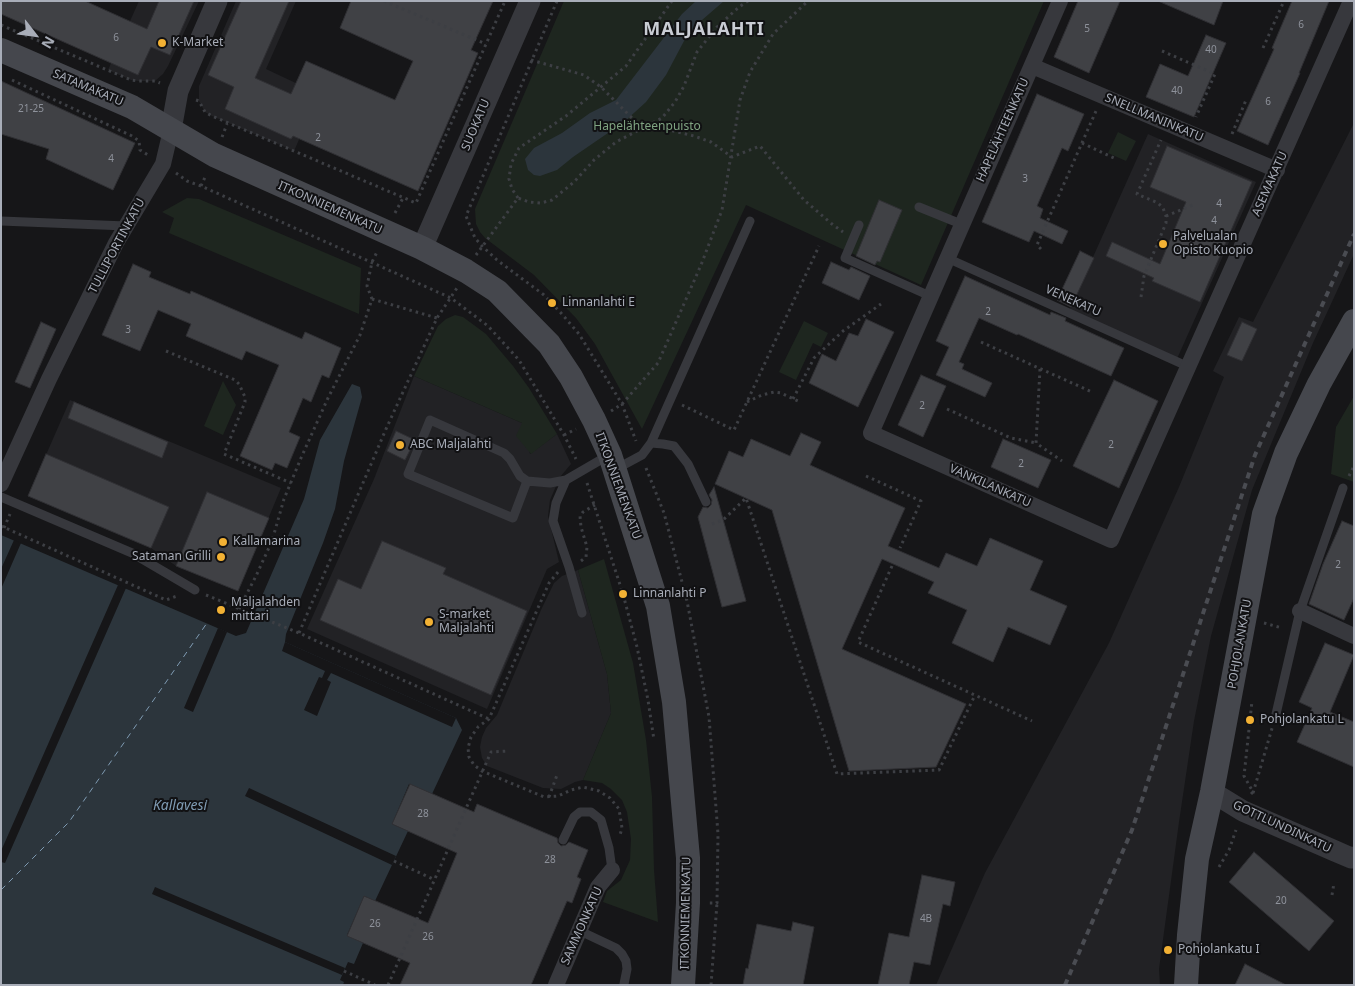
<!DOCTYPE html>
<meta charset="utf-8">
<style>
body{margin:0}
#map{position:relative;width:1355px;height:986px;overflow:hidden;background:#161618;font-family:"Noto Sans",sans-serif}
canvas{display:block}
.frame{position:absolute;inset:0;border:2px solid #a8adb8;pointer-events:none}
.north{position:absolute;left:10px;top:10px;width:50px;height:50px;-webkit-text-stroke:4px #111113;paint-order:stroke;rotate:120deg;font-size:14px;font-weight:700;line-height:20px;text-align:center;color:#a8adb8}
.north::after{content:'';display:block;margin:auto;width:18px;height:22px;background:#a8adb8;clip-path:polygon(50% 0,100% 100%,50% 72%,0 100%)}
</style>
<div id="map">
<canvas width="1355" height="986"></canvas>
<div class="frame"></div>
<div class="north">N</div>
</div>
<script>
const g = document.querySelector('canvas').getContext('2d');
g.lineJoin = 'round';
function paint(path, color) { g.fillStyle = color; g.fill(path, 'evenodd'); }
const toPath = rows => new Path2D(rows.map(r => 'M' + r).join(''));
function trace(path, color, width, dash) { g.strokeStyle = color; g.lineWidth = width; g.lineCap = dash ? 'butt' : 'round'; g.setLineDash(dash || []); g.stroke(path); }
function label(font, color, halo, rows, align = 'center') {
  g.font = font + ' "Noto Sans",sans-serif'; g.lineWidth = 4; g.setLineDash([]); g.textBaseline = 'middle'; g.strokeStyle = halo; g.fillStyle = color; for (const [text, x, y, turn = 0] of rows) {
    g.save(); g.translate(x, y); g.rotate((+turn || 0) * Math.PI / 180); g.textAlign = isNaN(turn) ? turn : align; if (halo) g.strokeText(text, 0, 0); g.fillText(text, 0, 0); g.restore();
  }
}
paint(toPath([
 [139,1,199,1,168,66,163,74,155,81,138,81,131,80,108,70],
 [236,1,296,1,266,69,319,94,294,151,212,116,205,112,199,101,199,86],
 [1354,123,1354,254,1313,343,1252,490,1211,636,1194,721,1179,822,1159,969,1160,985,936,985,985,873,1109,643,1179,487,1224,377,1213,371,1239,317,1253,322],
 [1148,134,1256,182,1176,361,1068,313],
 [414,376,522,423,530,454,557,434,571,464,560,477,550,500,548,516,559,562,547,569,487,709,307,629,374,479],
 [70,400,281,488,238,591,176,566,151,548,28,496],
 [578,570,607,674,611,713,583,780,575,782,561,789,543,788,487,766,482,758,480,747,482,737,486,728,497,715,541,610,554,583,562,576]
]), '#222225');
paint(toPath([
 [564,1,1044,1,921,285,746,205,642,429,595,344,576,318,534,275,485,238,480,232,476,224,475,209],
 [1118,132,1136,141,1126,161,1108,153],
 [187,198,199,199,361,268,359,314,169,233,174,218,162,212],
 [455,315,463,317,486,334,513,366,529,388,557,434,531,454,516,436,522,423,414,376,438,326,446,319],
 [804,321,828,333,821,347,813,343,796,380,779,372],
 [223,381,236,405,223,435,204,426],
 [1354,396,1354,482,1331,474,1336,427],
 [604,559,633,663,646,740,652,797,654,870,658,922,603,902,607,891,621,880,630,860,631,839,627,812,622,800,611,789,602,783,583,780,611,713,607,674,578,570]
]), '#1e261f');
paint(toPath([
 [696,1,724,1,702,20,684,41,666,75,646,102,624,122,573,157,557,170,540,176,534,175,528,170,525,159,534,148,562,133,590,113,616,100,682,14],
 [352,384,360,387,362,397,344,461,335,509,323,543,286,634,285,642,456,718,462,730,432,794,409,784,392,824,408,831,375,901,364,896,347,935,363,943,354,964,348,962,340,980,344,982,343,985,1,985,1,535,236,636,246,633,304,499,320,440]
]), '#2c353c');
paint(toPath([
 [14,540,21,543,1,589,1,569],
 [118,585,126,588,5,863,1,862,1,851],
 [218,628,227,632,193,712,184,708],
 [285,642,456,718,452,727,331,673,327,680,331,682,317,716,304,710,319,677,322,678,325,671,282,651],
 [249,788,396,856,392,865,245,796],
 [155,887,345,968,342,975,152,894]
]), '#161618');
trace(toPath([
 [1,890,69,822,207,623]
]), '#7f9bb3', 1, [6, 5]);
const building = toPath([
 [1,1,85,1,147,29,159,1,194,1,170,55,151,47,138,75,1,14,1,1],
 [241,1,289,1,255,78,291,94,306,61,395,100,413,61,340,28,351,1,493,1,471,50,478,53,418,191,293,136,291,139,225,109,234,87,208,75,241,1],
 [1078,1,1120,1,1089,73,1054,57,1078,1],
 [1158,1,1223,1,1214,25,1158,1],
 [1292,1,1329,1,1299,73,1300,73,1268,145,1237,131,1274,49,1272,48,1292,1],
 [1206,35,1226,43,1194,117,1146,97,1160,64,1188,76,1206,35],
 [1,81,135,143,113,190,46,159,49,149,1,134,1,81],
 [1037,94,1084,114,1068,151,1062,148,1037,206,1043,209,1040,218,1068,231,1062,244,1034,231,1029,242,982,222,1037,94],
 [1167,146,1252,182,1200,302,1152,281,1154,278,1106,256,1112,242,1160,264,1186,202,1150,187,1167,146],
 [879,200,902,210,880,262,877,261,875,265,856,256,879,200],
 [1080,251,1094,258,1071,307,1057,300,1080,251],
 [831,262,849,270,851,267,870,276,859,300,822,283,831,262],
 [133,264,151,272,149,277,190,294,191,291,302,339,305,332,341,348,329,378,322,375,311,402,303,398,289,432,300,437,287,468,275,463,272,470,240,456,279,365,246,351,242,360,186,336,191,324,158,310,140,351,102,335,133,264],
 [965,276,1050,315,1051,312,1066,318,1065,321,1124,348,1111,376,1018,334,1017,335,979,318,959,362,964,364,962,369,992,383,985,397,936,375,949,347,936,341,965,276],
 [866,319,894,332,858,407,809,383,822,354,836,361,849,333,858,336,866,319],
 [41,322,56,329,30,388,15,382,41,322],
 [1242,322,1257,329,1242,361,1227,355,1242,322],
 [921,375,946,386,923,437,898,425,921,375],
 [1114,380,1158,401,1119,488,1073,466,1114,380],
 [74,402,168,442,162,458,68,418,74,402],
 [396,431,415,440,405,460,387,451,396,431],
 [801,433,821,442,810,465,905,508,888,546,939,568,946,553,977,566,990,538,1043,561,1030,590,1067,606,1050,645,1008,627,993,662,952,643,967,610,928,593,934,582,882,559,842,649,966,704,936,767,849,771,772,510,715,484,729,451,743,457,751,439,790,456,801,433],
 [1003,439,1051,460,1038,488,991,467,1003,439],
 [46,454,169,507,151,548,28,496,46,454],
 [714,487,746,601,722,607,698,517,703,507,708,508,711,505,712,500,709,495,714,487],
 [207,492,269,518,238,591,176,566,207,492],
 [1342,521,1354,526,1354,598,1344,620,1309,604,1323,564,1342,521],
 [382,541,446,568,443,574,527,611,491,695,320,620,338,579,361,589,382,541],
 [1325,643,1354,655,1330,712,1354,722,1354,767,1297,742,1312,708,1299,702,1325,643],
 [410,784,474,812,477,804,557,838,558,843,561,846,566,845,569,842,588,850,577,877,581,879,572,903,567,901,531,985,400,985,410,963,347,936,364,896,428,923,457,853,392,824,410,784],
 [1254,852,1334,921,1309,951,1229,882,1254,852],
 [922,875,955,882,950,906,943,904,930,965,914,962,909,985,878,985,889,933,909,937,922,875],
 [793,922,814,927,803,985,743,985,746,968,748,969,757,924,791,931,793,922],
 [1245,964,1286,985,1235,985,1245,964]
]);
paint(building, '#404145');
trace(building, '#303034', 1);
trace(toPath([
 [384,1,486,44],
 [557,1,466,216,475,238,482,246,497,260,544,295,561,313,579,334,622,404,636,441],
 [1,25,131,80,138,81,155,81,160,83],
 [1263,48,1284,1],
 [1162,51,1215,74,1196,117],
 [531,60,584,75,601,87,636,122,694,136,711,142,732,157,760,146,804,200,832,224,843,232],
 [12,80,132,136,139,141,140,150,148,155],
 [196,100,199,101,205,112,212,116,416,203,505,1],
 [1232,134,1246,100],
 [222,137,227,124],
 [1082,143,1114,158,1116,157],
 [176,173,187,181,201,186,451,298,488,326,519,360,564,435,576,459],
 [201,186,206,175],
 [518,198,512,189,509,179,511,164,519,148,566,116,626,66,672,1],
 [395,213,403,198],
 [1166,216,1193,205],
 [1041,249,1037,245,1096,111],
 [476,255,518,198,529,202,541,203,552,200,574,182,594,160,616,142,662,118,675,102,684,86,697,52,717,27,739,7,748,1],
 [1141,297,1144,276,1166,223,1166,216,1163,208,1158,203,1137,194,1161,140],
 [372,299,437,318],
 [981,342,1092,392],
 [166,351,235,380,239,384,245,397,245,402,224,454,291,483],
 [1040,369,1036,443,1062,461],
 [793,399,814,358,843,331,881,304],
 [747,402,762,395,774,392,781,393,798,401],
 [682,405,734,430,819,246],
 [947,409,1011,438,1036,443],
 [611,411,622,404,658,363,701,265,722,210,740,100,750,72,773,34,808,1],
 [564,435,576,429],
 [646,468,664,513,687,601,709,717,718,834,717,903,707,903],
 [866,476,921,501,900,548],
 [1349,476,1354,466],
 [587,483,623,594,637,647,648,700,654,740],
 [712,524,723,520,746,498,837,774,939,770,975,695],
 [1,526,166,600,177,596],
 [4,528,10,514],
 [581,561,586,557,587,547,581,527,580,516,583,512,595,505],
 [892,566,858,642,1032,721],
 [558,572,549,583,489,719,478,727,471,737,468,748,469,757,474,765,482,771,544,797,558,796,571,790,583,787,599,791,610,798,619,809,622,828,620,835],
 [206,595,299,633,489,719],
 [239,609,256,576,272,541,284,499,301,458,328,398,360,335,372,299,367,286,372,262,378,250],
 [1264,623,1282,628],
 [299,633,386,429,437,318,457,288],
 [1253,793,1273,725],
 [1251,794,1253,792,1244,776,1252,701],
 [549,797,557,775],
 [394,861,435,880],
 [1219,867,1229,850,1236,830],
 [1332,895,1334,883],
 [344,971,375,985],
 [388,985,491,752,509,751],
 [711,985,717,903]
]), '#3d3f44', 3, [2.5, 4]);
trace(toPath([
 [919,207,961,224],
 [1,221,126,226],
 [859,225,845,258,930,296],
 [947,258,1189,367],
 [651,443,750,221],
 [616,469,642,455,651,443,663,444,674,446,688,464,706,502],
 [527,481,513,518,408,474,430,420,504,453,510,459,520,476,527,481,550,483,566,480],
 [1,497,132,553,195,590],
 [582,613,569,567,553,521,556,503,566,480,609,455],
 [1276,714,1300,611,1343,488],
 [563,840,574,817,580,812,591,812,601,820,609,848,612,870],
 [580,931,616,948,622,954,626,961,627,969,624,984]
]), '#37383d', 9);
trace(toPath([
 [1060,1,871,433,1111,540,1351,1],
 [1032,66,1277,170],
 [1,484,49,379,116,243,163,164,171,130],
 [1300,611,1354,636],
 [556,985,598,887,612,870]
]), '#37383d', 16);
trace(toPath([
 [171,130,178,91,217,1],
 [422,248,530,1],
 [1212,792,1243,811,1335,851,1351,858,1354,857]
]), '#37383d', 21);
trace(toPath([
 [1,50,132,107,214,155,422,248,466,271,497,291,549,344,571,377,594,420,610,455,658,606,674,702,688,858,688,903,683,985],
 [1186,985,1189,935,1197,859,1212,792,1264,514,1286,453,1319,384,1354,321]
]), '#45474d', 24);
trace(toPath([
 [1065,985,1132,830,1255,455,1354,234]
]), '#4a4c52', 4, [6, 5]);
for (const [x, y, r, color] of [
 [162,43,5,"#f2b134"],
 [1163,244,5,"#f2b134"],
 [552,303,5,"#f2b134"],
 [400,445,5,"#f2b134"],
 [223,542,5,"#f2b134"],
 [221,557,5,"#f2b134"],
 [623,594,5,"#f2b134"],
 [221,610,5,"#f2b134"],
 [429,622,5,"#f2b134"],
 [1250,720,5,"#f2b134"],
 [1168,950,5,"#f2b134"]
]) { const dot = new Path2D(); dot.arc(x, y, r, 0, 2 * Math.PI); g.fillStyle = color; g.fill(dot); trace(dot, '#111113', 2); }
label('10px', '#8e929b', null, [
 ["6",1301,25],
 ["5",1087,29],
 ["6",116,38],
 ["40",1211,50],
 ["40",1177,91],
 ["6",1268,102],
 ["21-25",31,109],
 ["2",318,138],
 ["4",111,159],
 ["3",1025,179],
 ["4",1219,204],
 ["4",1214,221],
 ["2",988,312],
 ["3",128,330],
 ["2",922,406],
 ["2",1111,445],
 ["2",1021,464],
 ["2",1338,565],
 ["28",423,814],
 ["28",550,860],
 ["20",1281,901],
 ["4B",926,919],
 ["26",375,924],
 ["26",428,937]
]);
label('12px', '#a8adb8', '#111113', [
 ["K-Market",172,43],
 ["Palvelualan",1173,237],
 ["Opisto Kuopio",1173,251],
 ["Linnanlahti E",562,303],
 ["ABC Maljalahti",410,445],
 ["Kallamarina",233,542],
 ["Sataman Grilli",211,557,"right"],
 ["Linnanlahti P",633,594],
 ["Maljalahden",231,603],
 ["mittari",231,617],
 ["S-market",439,615],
 ["Maljalahti",439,629],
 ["Pohjolankatu L",1260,720],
 ["Pohjolankatu I",1178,950]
], 'left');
label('12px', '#a8adb8', '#111113', [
 ["SATAMAKATU",88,88,23],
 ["SNELLMANINKATU",1154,118,23],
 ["SUOKATU",476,125,-67],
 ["HAPELÄHTEENKATU",1003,130,-66],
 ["ASEMAKATU",1270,184,-66],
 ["ITKONNIEMENKATU",330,208,24],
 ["TULLIPORTINKATU",117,246,-62],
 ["VENEKATU",1073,301,24],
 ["ITKONNIEMENKATU",618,486,70],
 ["VANKILANKATU",990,486,24],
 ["POHJOLANKATU",1240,644,-80],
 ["GOTTLUNDINKATU",1282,827,25],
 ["ITKONNIEMENKATU",686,913,-89],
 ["SAMMONKATU",582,926,-66]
]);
label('12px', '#7fa381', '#111113', [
 ["Hapelähteenpuisto",647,127]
]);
label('italic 14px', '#7f9bb3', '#111113', [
 ["Kallavesi",180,806]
]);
g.letterSpacing = '1px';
label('bold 18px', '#c9ccd4', '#111113', [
 ["MALJALAHTI",704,30]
]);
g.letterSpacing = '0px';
</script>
